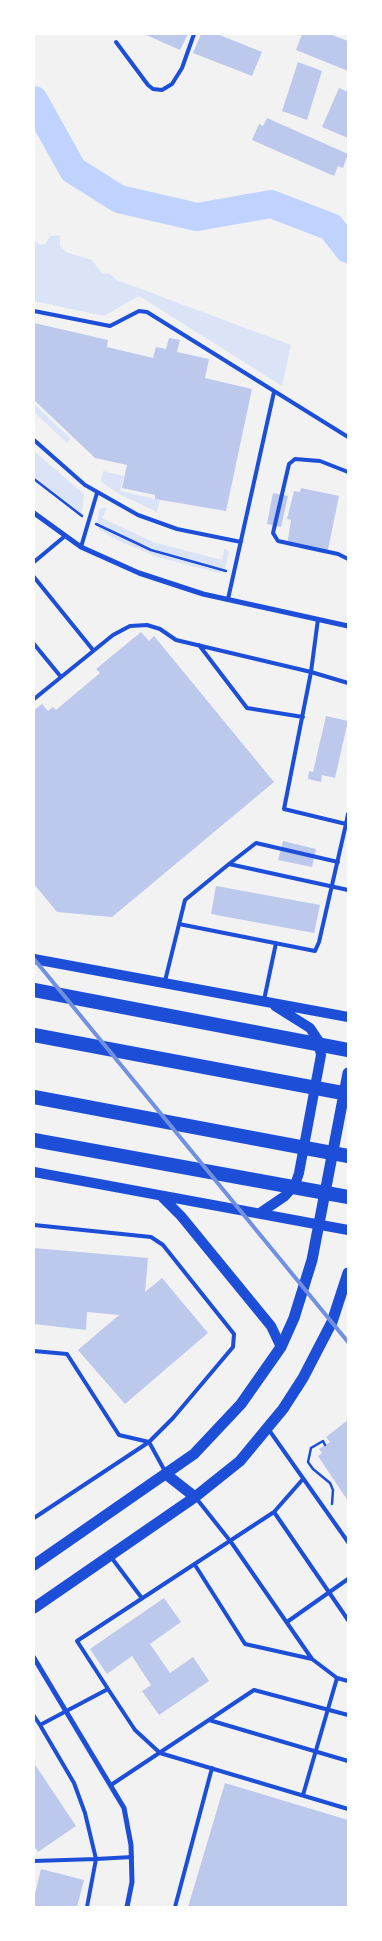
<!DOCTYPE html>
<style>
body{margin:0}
#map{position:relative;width:382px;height:1941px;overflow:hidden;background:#f2f2f2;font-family:Figtree,sans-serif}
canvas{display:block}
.frame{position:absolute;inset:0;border:35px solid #fff;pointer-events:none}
</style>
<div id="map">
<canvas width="382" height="1941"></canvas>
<div class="frame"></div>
</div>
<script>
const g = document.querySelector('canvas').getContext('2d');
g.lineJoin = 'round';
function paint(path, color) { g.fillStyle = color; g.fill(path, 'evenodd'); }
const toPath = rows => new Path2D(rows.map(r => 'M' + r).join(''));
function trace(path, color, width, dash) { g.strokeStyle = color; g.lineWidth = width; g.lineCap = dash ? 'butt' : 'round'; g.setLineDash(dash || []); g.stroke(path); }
paint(toPath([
 [60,235,60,246,66,252,92,260,100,271,105,274,109,273,117,280,291,345,282,386,139,296,104,316,34,301,34,241,41,245,45,244,50,236],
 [34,404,71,439,67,443,34,412],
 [34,451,84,494,82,514,34,477],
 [103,471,124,476,120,491,160,500,157,512,121,495,101,482],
 [104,507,107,508,102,518,153,542,222,560,224,549,226,549,229,552,225,569,182,559,123,537,97,523,99,510],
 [97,526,153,552,223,572,219,573,157,557,117,540,100,530]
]), '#dbe4f7');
trace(toPath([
 [34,100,73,170,119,199,197,217,271,204,331,227,348,249]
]), '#bfd3fe', 28);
paint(toPath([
 [144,34,188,34,180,50],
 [201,34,217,34,262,52,252,76,193,53],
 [302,34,329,34,348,41,348,71,296,50],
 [298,62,322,71,307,120,282,111],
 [339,88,348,92,348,138,322,127],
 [267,118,348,154,343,168,338,166,334,176,252,140,259,124,263,126],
 [34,323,108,340,107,347,153,358,156,347,166,349,169,338,180,340,177,352,209,359,205,378,252,389,226,511,155,499,155,495,122,488,127,465,95,458,34,400],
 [301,488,339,496,327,554,287,545,291,520,287,519,294,491,300,492],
 [273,493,288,496,281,527,267,524],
 [141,632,149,641,154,636,274,782,112,917,57,912,34,884,34,710,42,704,48,711,53,707,56,710,100,673,96,669],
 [326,716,348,721,335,778,322,775,321,782,308,779,309,771,313,772],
 [283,841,316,849,312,867,278,860],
 [216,886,320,905,314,933,211,914],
 [34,1248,148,1258,145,1292,162,1278,208,1333,125,1404,78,1350,119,1315,87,1312,86,1330,34,1324],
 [348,1420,348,1501,318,1456,322,1453,319,1449,330,1442,326,1437],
 [164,1598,181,1622,150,1644,170,1673,193,1657,209,1681,159,1715,142,1691,151,1685,132,1656,107,1674,90,1649],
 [34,1763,76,1826,38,1852,34,1846],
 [225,1783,348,1820,348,1907,188,1907],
 [41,1869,84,1880,77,1907,34,1907,34,1898]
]), '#bdc9ec');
trace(toPath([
 [34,479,82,516],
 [96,524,151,550,226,571],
 [325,1445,323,1441,311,1448,308,1462,313,1469,330,1483,333,1490,332,1504]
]), '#1d4ed8', 2.5);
trace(toPath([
 [116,42,148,85,153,89,162,90,172,84,182,68,194,34],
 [34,311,110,326,139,311,147,312,348,437],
 [34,440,85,485,138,515,177,529,241,542],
 [348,472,320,461,295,459,289,464,273,533,278,541,338,554,348,559],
 [81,547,97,493],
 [34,562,65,536],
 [34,577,93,650],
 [228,599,274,392],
 [318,619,311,672,284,809,346,824,348,814],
 [34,644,61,677],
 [199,645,247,708,303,717],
 [34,699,113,635,130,626,147,625,160,629,176,640,311,672,348,683],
 [229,864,256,843,338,862],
 [179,924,315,951,319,942,346,824],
 [165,981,185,900,229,864,348,890],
 [264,1000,276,943],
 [34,1225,151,1237,163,1245,234,1334,233,1347,173,1418,149,1442,34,1518],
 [34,1351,67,1354,119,1435,149,1442,166,1473],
 [269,1430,348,1542],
 [196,1498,231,1542,312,1659,337,1678],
 [274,1512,348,1620],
 [111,1557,141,1597],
 [195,1565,245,1644,312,1659],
 [287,1622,348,1579],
 [108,1689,135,1730,160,1753,348,1809],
 [34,1716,40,1725,108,1689,77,1641,274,1512,303,1479],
 [209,1720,348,1761],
 [40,1725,74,1783,85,1813,96,1859,132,1857],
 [111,1785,254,1690,348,1715],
 [303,1795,337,1678,348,1681],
 [34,1861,96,1859,87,1907],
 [175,1907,212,1768]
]), '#1d4ed8', 4);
trace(toPath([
 [34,513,81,547,139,573,203,594,348,626],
 [34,1658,124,1808,131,1845,132,1882,127,1907]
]), '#1d4ed8', 5);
trace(toPath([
 [34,959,348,1017],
 [34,1172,348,1230],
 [161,1196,181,1216,271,1326,281,1347],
 [260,1213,285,1196,295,1185,299,1173,321,1055,318,1040,310,1028,275,1006]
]), '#1d4ed8', 10);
trace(toPath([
 [167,1475,195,1497],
 [34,1565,194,1454,241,1404,281,1347,294,1318,312,1260,348,1073],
 [34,1608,195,1497,240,1461,283,1409,303,1378,332,1322,348,1273]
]), '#1d4ed8', 11);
trace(toPath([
 [34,990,348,1050],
 [34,1035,348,1094],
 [34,1097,348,1156],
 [34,1140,348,1197]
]), '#1d4ed8', 14);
trace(toPath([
 [34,959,348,1342]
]), '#7290e2', 4);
</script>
